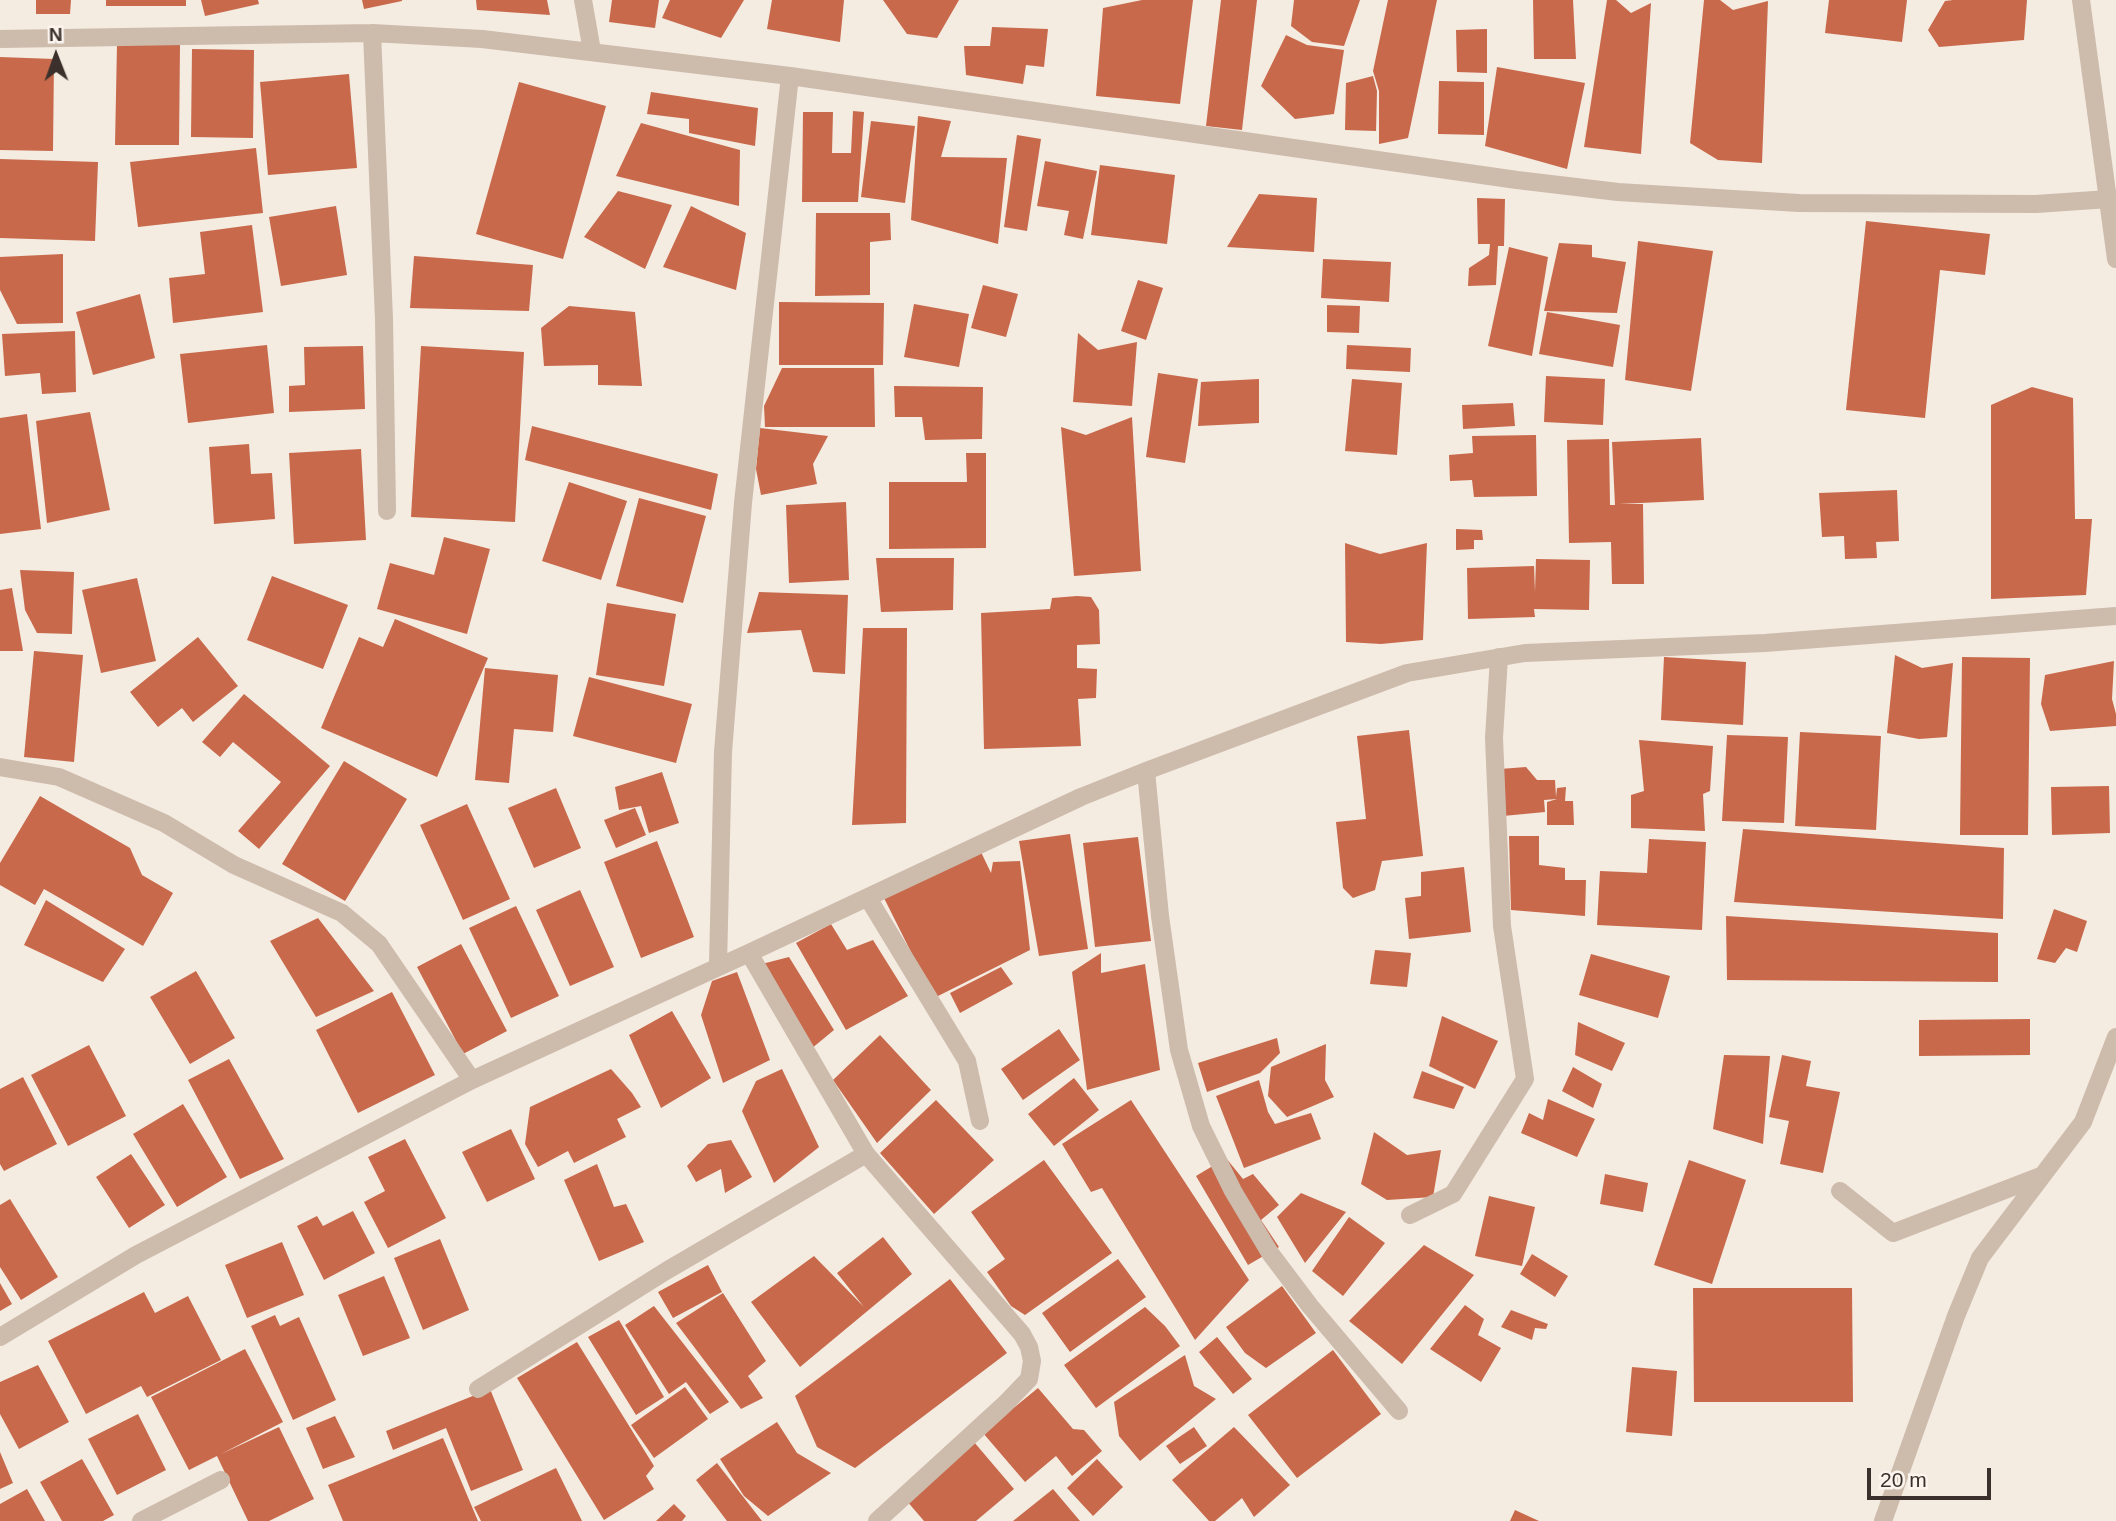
<!DOCTYPE html>
<style>
body{margin:0}
#map{position:relative;width:2116px;height:1521px;overflow:hidden;background:#f4ebe1;font-family:Helvetica,sans-serif}
canvas{display:block}
.north{position:absolute;left:21px;top:21px;width:70px;height:70px;-webkit-text-stroke:5px #fbf5ee;paint-order:stroke;rotate:359deg;font-size:19px;font-weight:700;line-height:28px;text-align:center;color:#3b302b}
.north::after{content:'';display:block;margin:auto;width:24px;height:32px;background:#3b302b;clip-path:polygon(50% 0,100% 100%,50% 72%,0 100%)}
.scale{position:absolute;left:1867px;top:1468px;width:124px;height:32px;box-sizing:border-box;border:4px solid #3b302b;border-top:0;padding-left:9px;font-size:21px;line-height:24px;white-space:nowrap;color:#3b302b;-webkit-text-stroke:5px #fbf5ee;paint-order:stroke}
</style>
<div id="map">
<canvas width="2116" height="1521"></canvas>
<div class="north">N</div>
<div class="scale">20 m</div>
</div>
<script>
const g = document.querySelector('canvas').getContext('2d');
g.lineJoin = 'round';
function paint(path, color) { g.fillStyle = color; g.fill(path, 'evenodd'); }
const toPath = rows => new Path2D(rows.map(r => 'M' + r).join(''));
function trace(path, color, width, dash) { g.strokeStyle = color; g.lineWidth = width; g.lineCap = dash ? 'butt' : 'round'; g.setLineDash(dash || []); g.stroke(path); }
paint(toPath([
 [36,0,71,0,70,14,36,14],
 [106,0,186,0,186,6,106,6],
 [201,0,258,0,259,4,205,16],
 [362,0,402,0,402,1,364,9],
 [476,0,547,0,550,15,477,10],
 [612,0,659,0,655,28,609,22],
 [670,0,744,0,721,38,662,18],
 [772,0,844,0,840,42,767,29],
 [883,0,959,0,937,38,907,34],
 [1142,0,1193,0,1180,104,1096,96,1103,8],
 [1221,0,1257,0,1242,130,1206,126],
 [1294,0,1360,0,1344,46,1312,42,1291,26],
 [1388,0,1437,0,1408,138,1379,144,1379,91,1373,71],
 [1533,0,1573,0,1576,59,1534,59],
 [1607,0,1616,0,1631,13,1651,3,1641,154,1584,147],
 [1704,0,1720,0,1733,10,1768,1,1762,163,1718,160,1690,143],
 [1829,0,1907,0,1902,42,1825,33],
 [1953,0,2027,0,2024,40,1939,47,1928,30,1945,1],
 [992,27,1048,29,1044,67,1026,65,1023,84,966,75,964,46,990,46],
 [1487,29,1487,73,1457,72,1456,30],
 [1286,35,1307,45,1344,50,1334,114,1295,119,1261,86],
 [117,45,180,45,179,145,115,145],
 [192,49,254,50,253,138,191,137],
 [0,57,54,59,53,151,0,150],
 [1497,67,1585,83,1567,169,1485,146],
 [349,74,357,168,268,175,260,82],
 [1373,76,1377,91,1376,131,1345,130,1346,83],
 [1439,81,1484,82,1484,135,1438,134],
 [519,82,606,106,563,259,476,234],
 [651,92,758,108,755,146,689,133,689,119,647,114],
 [853,111,864,112,858,202,802,202,803,112,833,112,832,153,851,153],
 [918,116,951,121,941,157,1007,158,998,244,911,220],
 [871,121,915,126,905,203,861,197],
 [641,123,740,150,739,206,616,176],
 [1017,135,1041,139,1027,231,1004,227],
 [256,148,263,213,138,227,130,162],
 [0,159,98,162,95,241,0,238],
 [1045,161,1097,171,1083,239,1064,235,1069,211,1037,206],
 [1100,165,1175,175,1167,244,1091,235],
 [618,191,672,205,645,269,584,237],
 [1259,194,1317,198,1314,252,1227,247],
 [1477,198,1505,199,1504,246,1498,246,1496,285,1468,286,1469,268,1489,255,1490,244,1478,244],
 [336,206,347,275,281,286,269,217],
 [691,206,746,233,736,290,663,267],
 [816,213,890,213,891,240,870,242,870,295,815,296],
 [1866,221,1990,234,1985,275,1940,270,1925,418,1846,410],
 [252,225,263,312,173,323,169,278,205,274,200,232],
 [1638,241,1713,251,1691,391,1625,380],
 [1559,243,1592,245,1592,257,1626,262,1617,313,1544,311],
 [1509,247,1548,257,1532,356,1488,346],
 [63,254,63,323,17,324,0,290,0,257],
 [414,256,533,265,529,311,410,308],
 [1323,259,1391,262,1389,302,1321,298],
 [1138,280,1163,288,1146,340,1121,331],
 [983,285,1018,294,1006,337,971,328],
 [140,294,155,358,93,375,76,312],
 [779,302,884,303,883,365,779,365],
 [914,304,969,314,959,367,904,357],
 [1327,305,1360,306,1359,333,1327,332],
 [569,306,635,312,642,386,598,385,598,365,544,366,541,328],
 [1547,312,1620,325,1613,367,1539,354],
 [75,331,76,392,42,394,40,373,5,376,2,334],
 [1078,333,1098,350,1137,342,1132,406,1073,402],
 [267,345,274,413,188,423,180,354],
 [1347,345,1411,348,1410,372,1346,369],
 [363,346,365,409,289,412,289,386,305,385,304,347],
 [421,346,524,352,515,522,411,517],
 [782,368,874,368,875,427,765,427,764,406],
 [1158,373,1198,379,1185,463,1146,457],
 [1546,376,1605,379,1603,425,1544,422],
 [1259,379,1259,423,1198,426,1201,382],
 [1352,379,1402,383,1397,455,1345,451],
 [894,386,983,387,982,439,925,440,922,417,895,417],
 [2032,387,2073,398,2075,519,2092,519,2086,595,1991,599,1991,405],
 [1513,403,1515,426,1463,429,1462,405],
 [90,412,110,510,47,523,36,421],
 [27,414,41,529,0,534,0,418],
 [1132,417,1141,571,1074,576,1061,427,1086,435],
 [532,426,718,474,711,510,525,460],
 [760,428,828,436,813,464,817,484,761,495,756,469],
 [1536,435,1537,496,1474,497,1472,480,1450,481,1449,455,1473,453,1472,436],
 [1701,438,1704,500,1619,504,1643,504,1644,584,1612,584,1611,542,1569,543,1567,440,1609,439,1610,505,1615,505,1612,442],
 [249,444,251,474,272,473,275,519,214,524,209,447],
 [361,449,366,540,294,544,289,453],
 [966,453,986,453,986,548,889,549,889,482,967,482],
 [569,482,627,501,601,580,542,561],
 [1897,490,1899,541,1876,542,1877,558,1845,559,1844,536,1822,537,1819,493],
 [639,498,706,516,683,603,616,586],
 [846,502,849,580,789,583,786,505],
 [1456,529,1482,530,1483,540,1474,540,1474,549,1456,550],
 [444,537,490,549,467,634,377,609,390,563,434,575],
 [1345,543,1380,554,1427,543,1423,640,1381,644,1346,642],
 [876,558,954,558,953,610,881,612],
 [1536,559,1590,560,1589,610,1534,609,1535,617,1468,619,1467,568,1534,566,1535,592],
 [20,570,74,572,72,634,37,633,25,610],
 [272,576,348,605,323,669,247,640],
 [137,578,156,661,101,673,82,590],
 [12,588,23,651,0,651,0,590],
 [759,592,848,595,845,674,813,672,801,630,747,633],
 [1077,596,1091,597,1099,610,1100,644,1077,645,1077,668,1097,669,1096,698,1078,699,1081,746,984,749,981,613,1050,609,1052,598],
 [607,603,676,614,664,686,596,675],
 [395,619,488,658,437,777,321,728,359,637,383,647],
 [863,628,907,628,906,823,852,825],
 [198,637,238,686,193,722,182,708,158,727,130,692],
 [34,651,83,655,74,762,24,757],
 [1895,655,1922,668,1953,663,1947,737,1919,739,1887,733],
 [1664,657,1746,662,1743,725,1661,720],
 [1962,657,2030,658,2028,835,1960,835],
 [2114,661,2112,699,2116,714,2116,726,2050,731,2041,704,2045,675],
 [485,668,558,675,553,732,514,729,509,783,475,780],
 [589,677,692,704,676,763,573,736],
 [244,694,330,766,259,849,238,831,281,782,233,742,220,757,202,742],
 [1409,730,1423,856,1382,861,1375,890,1353,898,1343,888,1336,822,1366,819,1357,736],
 [1800,732,1881,736,1876,830,1795,826],
 [1727,735,1788,737,1784,823,1722,821],
 [1639,740,1713,746,1710,791,1703,794,1705,831,1631,828,1631,795,1644,791],
 [344,761,407,799,345,901,282,864],
 [1526,767,1537,780,1555,780,1556,797,1557,788,1566,787,1565,801,1573,801,1574,825,1547,825,1547,802,1557,799,1544,800,1545,812,1503,816,1500,769],
 [662,772,679,823,649,833,641,806,619,810,615,787],
 [2109,786,2110,833,2052,835,2051,787],
 [556,788,581,848,534,868,508,808],
 [40,796,130,848,142,875,173,893,143,946,44,889,35,905,0,885,0,863],
 [467,804,510,899,463,920,420,825],
 [635,808,646,835,616,848,604,820],
 [1743,829,2004,848,2003,919,1734,902],
 [1070,834,1088,949,1039,956,1019,841],
 [1509,836,1539,836,1539,865,1565,868,1565,880,1586,880,1585,916,1511,910],
 [1138,837,1151,941,1095,947,1083,843],
 [1649,839,1706,842,1702,930,1597,925,1600,871,1647,873],
 [657,841,694,937,641,958,604,862],
 [980,850,991,873,993,862,1020,861,1030,950,934,998,884,898],
 [1464,867,1471,932,1409,939,1405,898,1421,896,1421,872],
 [580,890,614,967,570,986,536,910],
 [46,900,125,949,103,982,24,945],
 [516,906,559,996,511,1018,469,928],
 [2054,909,2087,921,2077,952,2066,948,2055,963,2037,959],
 [1726,916,1998,933,1998,982,1727,980],
 [318,918,374,991,316,1017,270,941],
 [831,924,847,950,873,940,908,996,846,1030,796,943],
 [461,944,507,1031,463,1054,417,967],
 [1375,950,1411,953,1407,987,1370,984],
 [1101,953,1101,973,1145,964,1160,1070,1087,1090,1072,972],
 [1591,954,1670,976,1658,1018,1579,995],
 [789,957,834,1030,811,1049,758,965],
 [1001,967,1013,984,960,1013,950,993],
 [196,971,235,1038,190,1064,150,997],
 [737,972,770,1060,723,1083,701,1015,712,981],
 [392,992,435,1075,358,1113,316,1030],
 [672,1011,711,1078,661,1108,629,1035],
 [1442,1016,1498,1041,1475,1089,1429,1066],
 [2030,1019,2030,1055,1919,1056,1919,1020],
 [1578,1022,1625,1043,1612,1071,1575,1055],
 [1059,1029,1080,1060,1023,1100,1001,1069],
 [880,1035,931,1090,877,1143,833,1080],
 [1277,1038,1280,1053,1260,1073,1207,1092,1198,1063],
 [1326,1044,1325,1080,1334,1097,1287,1117,1268,1096,1271,1067],
 [89,1045,126,1116,68,1146,31,1075],
 [1724,1055,1770,1056,1763,1144,1713,1129],
 [1782,1055,1811,1061,1806,1086,1840,1092,1823,1173,1780,1164,1789,1121,1769,1117],
 [229,1059,284,1159,240,1179,188,1080],
 [1573,1067,1602,1084,1593,1108,1562,1091],
 [611,1069,632,1093,641,1107,617,1119,626,1137,574,1163,568,1151,538,1167,525,1144,530,1107],
 [782,1069,819,1147,774,1183,742,1111,756,1081],
 [1422,1071,1464,1087,1454,1109,1413,1098],
 [23,1077,57,1144,4,1171,0,1164,0,1089],
 [1074,1078,1099,1110,1054,1146,1028,1114],
 [1259,1080,1268,1112,1275,1124,1311,1113,1321,1139,1244,1168,1216,1096],
 [1548,1099,1595,1119,1577,1157,1521,1133,1529,1113,1543,1120],
 [936,1100,994,1160,934,1214,880,1153],
 [1131,1100,1249,1280,1195,1340,1102,1188,1091,1192,1062,1144],
 [183,1104,227,1177,177,1207,133,1134],
 [511,1129,535,1179,487,1202,462,1152],
 [1374,1132,1407,1155,1441,1150,1433,1197,1387,1200,1361,1184],
 [405,1139,446,1218,388,1248,364,1202,385,1191,368,1157],
 [731,1140,752,1177,725,1193,721,1169,696,1182,687,1166,708,1144],
 [131,1154,165,1205,129,1228,96,1177],
 [1226,1158,1243,1179,1253,1174,1279,1205,1261,1220,1279,1247,1248,1265,1196,1176],
 [1044,1160,1112,1253,1025,1315,1011,1306,987,1272,1005,1259,971,1212],
 [1689,1160,1746,1180,1712,1284,1654,1265],
 [597,1164,614,1207,626,1204,644,1242,599,1261,564,1180],
 [1605,1174,1648,1183,1643,1212,1600,1204],
 [1301,1193,1346,1212,1305,1263,1277,1217],
 [1489,1196,1535,1207,1522,1266,1475,1256],
 [10,1199,58,1277,21,1300,0,1267,0,1205],
 [353,1211,375,1253,324,1280,297,1226,317,1216,323,1226],
 [1349,1217,1385,1243,1343,1296,1312,1271],
 [883,1237,912,1274,800,1367,751,1302,814,1256,864,1307,837,1273],
 [440,1239,469,1310,423,1330,394,1258],
 [282,1242,304,1295,247,1318,225,1265],
 [1424,1245,1474,1275,1402,1364,1349,1321],
 [1532,1254,1568,1276,1555,1297,1520,1274],
 [1118,1259,1146,1297,1070,1352,1042,1313],
 [708,1265,722,1292,673,1318,658,1292],
 [384,1276,410,1338,363,1356,338,1295],
 [950,1279,1007,1353,855,1468,817,1447,795,1396],
 [0,1283,12,1304,0,1311],
 [1282,1286,1316,1333,1266,1368,1245,1353,1226,1327],
 [1693,1288,1852,1288,1853,1402,1694,1402],
 [144,1292,155,1313,188,1296,221,1360,147,1397,141,1386,86,1414,48,1341],
 [723,1293,766,1361,748,1376,763,1398,741,1409,676,1323],
 [1465,1305,1484,1319,1478,1335,1501,1348,1481,1382,1430,1349],
 [654,1306,729,1402,710,1414,686,1382,669,1394,625,1325],
 [1145,1307,1165,1326,1180,1346,1096,1408,1064,1365],
 [1511,1310,1548,1324,1546,1329,1535,1328,1532,1340,1501,1327],
 [275,1315,280,1326,299,1317,336,1400,293,1420,251,1326],
 [619,1320,664,1397,636,1415,588,1337],
 [1217,1337,1252,1379,1233,1394,1199,1352],
 [577,1342,654,1466,646,1476,654,1489,604,1520,517,1378],
 [245,1349,283,1422,221,1454,279,1427,314,1499,269,1521,248,1521,217,1456,189,1470,151,1397],
 [1333,1350,1381,1414,1297,1478,1248,1415],
 [1185,1355,1194,1386,1216,1399,1140,1461,1119,1436,1114,1402],
 [38,1365,69,1422,19,1449,0,1414,0,1382],
 [1632,1367,1677,1371,1672,1436,1626,1432],
 [685,1387,708,1419,654,1458,631,1425],
 [1038,1388,1073,1429,1084,1430,1102,1451,1072,1476,1056,1456,1025,1482,983,1433],
 [490,1389,523,1470,471,1491,446,1428,393,1450,386,1431],
 [138,1414,166,1470,117,1495,88,1439],
 [335,1416,355,1457,323,1469,306,1428],
 [777,1422,797,1453,831,1473,768,1516,744,1496,720,1459],
 [1194,1427,1207,1446,1180,1464,1166,1446],
 [1234,1427,1290,1485,1254,1517,1242,1498,1215,1521,1209,1521,1172,1480],
 [443,1438,478,1521,343,1521,328,1485],
 [974,1442,1014,1489,976,1521,924,1521,906,1500],
 [0,1452,13,1483,0,1489],
 [82,1459,114,1515,103,1521,62,1521,40,1482],
 [1097,1459,1123,1487,1093,1516,1067,1488],
 [717,1463,762,1521,727,1521,696,1480],
 [556,1468,582,1521,481,1521,474,1507],
 [27,1489,45,1521,0,1521,0,1504],
 [1053,1489,1080,1521,1013,1521],
 [674,1504,686,1516,682,1521,656,1521],
 [1515,1510,1539,1521,1510,1521]
]), '#c8694b');
trace(toPath([
 [583,0,592,51],
 [2081,0,2116,259],
 [372,33,384,319,387,511],
 [0,39,372,33,482,39,790,76,1517,180,1618,192,1799,203,2036,204,2109,199],
 [0,767,59,777,164,823,234,865,342,913,379,944,472,1080],
 [1146,771,1160,916,1179,1050,1201,1126,1233,1191,1270,1253,1310,1306,1399,1411],
 [868,898,967,1061,980,1121],
 [749,953,866,1154,1022,1334,1029,1347,1032,1361,1029,1379,1005,1404,877,1521],
 [718,965,723,752,743,503,790,76],
 [1840,1191,1893,1233,2041,1176],
 [1410,1215,1453,1194,1525,1079,1502,926,1494,738,1499,657],
 [0,1337,136,1255,472,1080,749,953,1081,797,1146,771,1407,673,1525,653,1765,643,2116,616],
 [478,1389,666,1271,866,1154],
 [141,1521,221,1480],
 [1883,1521,1956,1316,1980,1258,2083,1122,2116,1037]
]), '#cdbbac', 18);
</script>
